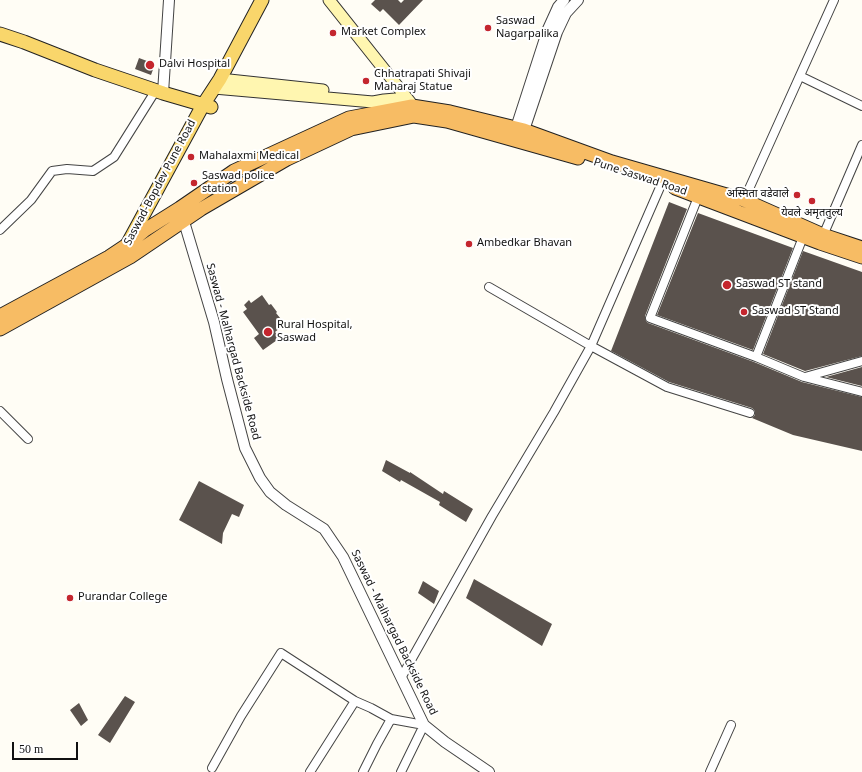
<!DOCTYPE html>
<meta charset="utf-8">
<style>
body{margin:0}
#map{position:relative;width:862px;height:772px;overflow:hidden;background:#fffdf5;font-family:Georgia,serif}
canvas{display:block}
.scale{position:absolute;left:12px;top:742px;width:66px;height:18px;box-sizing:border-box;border:2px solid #111;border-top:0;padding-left:5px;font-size:12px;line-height:14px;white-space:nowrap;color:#111;-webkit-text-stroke:3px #fff;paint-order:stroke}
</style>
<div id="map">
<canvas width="862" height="772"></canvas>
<div class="scale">50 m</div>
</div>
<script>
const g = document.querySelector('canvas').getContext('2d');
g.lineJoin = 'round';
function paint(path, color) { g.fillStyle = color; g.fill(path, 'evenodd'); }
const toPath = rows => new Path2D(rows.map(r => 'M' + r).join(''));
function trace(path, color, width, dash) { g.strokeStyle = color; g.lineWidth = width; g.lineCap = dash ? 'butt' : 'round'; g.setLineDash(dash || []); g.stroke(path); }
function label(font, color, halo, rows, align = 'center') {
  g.font = font + ' Georgia,"Noto Sans Devanagari",serif'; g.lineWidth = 4; g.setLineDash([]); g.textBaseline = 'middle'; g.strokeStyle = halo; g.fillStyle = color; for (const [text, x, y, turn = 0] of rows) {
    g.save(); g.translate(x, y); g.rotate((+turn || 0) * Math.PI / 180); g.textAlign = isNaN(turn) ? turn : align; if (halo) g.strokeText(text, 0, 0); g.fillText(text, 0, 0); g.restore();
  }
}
paint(toPath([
 [375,0,398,0,401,3,404,0,423,0,399,25,383,9,380,12,371,4],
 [139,58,155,64,151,75,135,69],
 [669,202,687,209,645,316,646,321,648,323,754,362,802,382,862,397,862,451,793,435,752,418,755,415,755,412,754,410,752,408,669,382,611,351],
 [698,213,793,248,753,350,657,315],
 [803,251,862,272,862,356,805,371,763,354],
 [262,295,269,305,271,304,277,312,276,313,285,324,275,332,280,338,263,350,254,338,259,334,243,312,247,309,244,305,249,300,251,303],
 [862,367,862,386,826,377],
 [386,460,410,473,410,472,443,494,444,491,473,509,466,522,439,505,440,502,401,480,400,482,382,471],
 [199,481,244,505,239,517,232,514,223,533,222,544,179,520],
 [474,579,552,624,542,646,466,598],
 [423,581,439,591,434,604,418,593],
 [125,696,135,702,110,743,98,735],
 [79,703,88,720,81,726,70,710]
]), '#5a524d');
const minor = toPath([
 [800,76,862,106],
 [698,197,650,318,756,357,803,237],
 [744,200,834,0],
 [0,230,31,200,52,171,67,169,93,171,114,157,156,90],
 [822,238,862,145],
 [489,287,591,346,661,185,663,177],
 [756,357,804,377,862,392],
 [805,377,862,361],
 [0,411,28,439],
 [401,678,492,516,554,412,591,346,667,387,750,413],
 [212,768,241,716,281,653,355,701,371,708,391,719],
 [310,772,355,701],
 [363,772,377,744,391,719,424,725,401,772],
 [710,772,731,725]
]);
const tertiary = toPath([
 [163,93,169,0],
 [514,134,548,29,558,7,564,0],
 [522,136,557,32,566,13,578,0],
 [182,215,214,322,227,379,245,448,260,478,270,492,286,505,324,529,343,557,424,725,445,742,489,772]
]);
const secondary = toPath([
 [329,0,410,102],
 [220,79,323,90],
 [214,88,373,102,384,100,407,98]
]);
const primary = toPath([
 [0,34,24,42,95,70,163,93,211,107],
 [127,245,203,105,220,79,262,0]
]);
const trunk = toPath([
 [675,188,820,243,862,257],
 [0,316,109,257,127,245,145,230,180,208,234,171,349,118,412,106,450,112,524,130,612,162,744,200,823,235,862,248],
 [0,329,130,257,201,209,287,159,351,129,414,116,447,121,578,158]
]);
trace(minor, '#444', 10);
trace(tertiary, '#444', 12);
trace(secondary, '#333', 13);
trace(primary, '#222', 15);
trace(trunk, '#222', 15);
trace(minor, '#fff', 8);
trace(tertiary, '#fff', 10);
trace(secondary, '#fff6b0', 11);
trace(primary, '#f9d66b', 13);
trace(trunk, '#f7bc64', 13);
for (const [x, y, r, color] of [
 [488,28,4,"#c4262e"],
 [333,33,4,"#c4262e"],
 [150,65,5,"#c4262e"],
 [366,81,4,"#c4262e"],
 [191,157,4,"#c4262e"],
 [194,183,4,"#c4262e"],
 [797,195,4,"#c4262e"],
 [812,201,4,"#c4262e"],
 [469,244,4,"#c4262e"],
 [727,285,5,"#c4262e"],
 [744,312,4,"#c4262e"],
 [268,332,5,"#c4262e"],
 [70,598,4,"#c4262e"]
]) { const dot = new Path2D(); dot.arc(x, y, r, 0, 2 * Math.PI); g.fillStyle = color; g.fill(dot); trace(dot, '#fff', 1.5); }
label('11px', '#111', '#fff', [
 ["Saswad",496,22],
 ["Nagarpalika",496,35],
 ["Market Complex",341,33],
 ["Dalvi Hospital",159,65],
 ["Chhatrapati Shivaji",374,75],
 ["Maharaj Statue",374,88],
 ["Mahalaxmi Medical",199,157],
 ["Saswad police",202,177],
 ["station",202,190],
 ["अस्मिता वडेवाले",789,195,"right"],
 ["येवले अमृततुल्य",812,214,"center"],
 ["Ambedkar Bhavan",477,244],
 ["Saswad ST stand",736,285],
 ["Saswad ST Stand",752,312],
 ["Rural Hospital,",277,326],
 ["Saswad",277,339],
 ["Purandar College",78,598]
], 'left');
label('11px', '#111', '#fff', [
 ["Pune Saswad Road",640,178,18],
 ["Saswad-Bopdev Pune Road",161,183,-62],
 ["Saswad - Malhargad Backside Road",232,352,75],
 ["Saswad - Malhargad Backside Road",393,633,64]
]);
</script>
